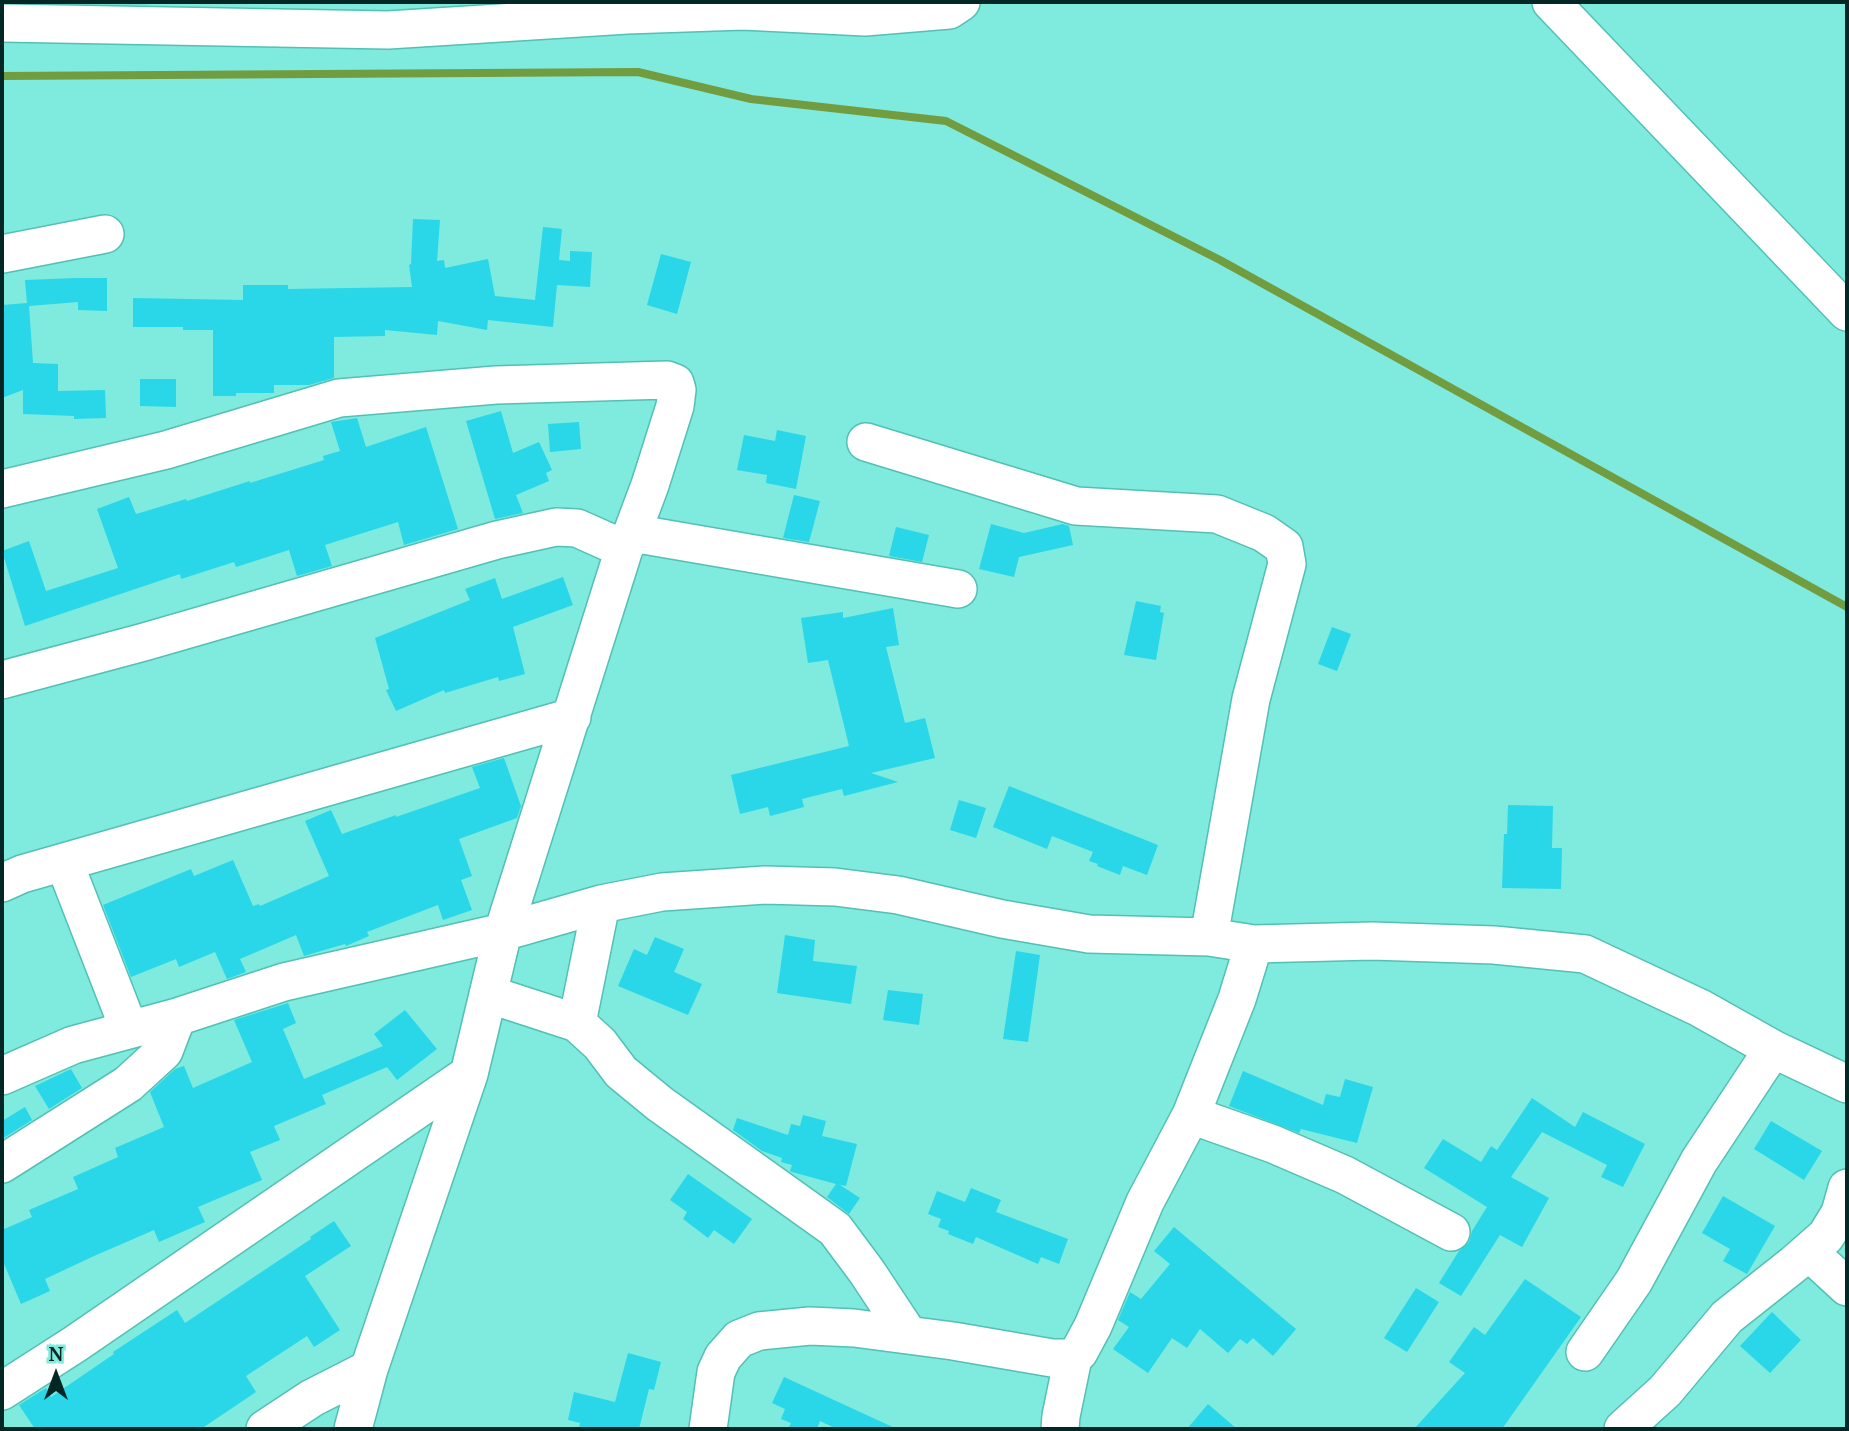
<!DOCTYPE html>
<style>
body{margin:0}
#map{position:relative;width:1849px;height:1431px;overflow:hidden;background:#7feade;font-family:"Noto Serif",serif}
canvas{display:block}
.frame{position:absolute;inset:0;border:4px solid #032724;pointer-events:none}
.north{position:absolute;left:21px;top:1340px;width:70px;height:70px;-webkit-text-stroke:5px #7feade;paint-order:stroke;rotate:0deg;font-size:19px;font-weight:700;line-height:28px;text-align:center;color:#032724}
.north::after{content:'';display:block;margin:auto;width:24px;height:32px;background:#032724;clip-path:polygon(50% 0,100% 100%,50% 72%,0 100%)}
</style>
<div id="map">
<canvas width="1849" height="1431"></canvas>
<div class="frame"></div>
<div class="north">N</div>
</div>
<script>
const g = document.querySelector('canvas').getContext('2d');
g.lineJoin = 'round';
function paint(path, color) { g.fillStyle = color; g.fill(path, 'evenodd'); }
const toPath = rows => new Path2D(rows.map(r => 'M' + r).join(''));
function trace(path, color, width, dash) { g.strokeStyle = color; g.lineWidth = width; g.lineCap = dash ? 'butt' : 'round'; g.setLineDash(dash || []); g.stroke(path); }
paint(toPath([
 [2,2,182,2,2,14]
]), '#68dfd2');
trace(toPath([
 [2,76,638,72,751,99,946,121,1220,260,1847,607]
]), '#729c40', 8);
paint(toPath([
 [413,219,440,220,437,261,444,260,445,268,488,259,495,296,535,300,543,227,562,229,559,260,570,261,570,251,592,252,590,287,557,285,553,327,488,320,487,330,438,321,437,335,385,330,385,336,334,337,334,378,309,385,274,385,274,393,236,393,236,396,213,396,213,330,183,330,183,327,133,327,133,298,243,300,243,285,288,285,288,289,412,287,409,265,411,264],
 [661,254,691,262,677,314,647,305],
 [76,278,107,278,107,311,78,310,78,302,29,306,33,363,58,364,58,391,105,390,106,418,74,419,74,416,23,414,23,390,2,398,2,305,27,303,25,280],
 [140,379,176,379,176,407,140,406],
 [501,411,513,453,539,442,552,470,546,473,549,481,516,495,523,513,495,519,466,421],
 [357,418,366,447,426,427,458,529,404,545,398,522,325,545,332,566,297,576,289,550,236,567,234,562,181,579,180,574,25,626,2,551,29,541,46,591,118,568,97,509,129,497,136,514,186,499,187,501,250,481,250,483,324,460,323,456,340,451,331,422],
 [579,422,581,449,550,452,548,424],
 [777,430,806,436,796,489,766,483,767,475,737,470,744,435,775,441],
 [794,495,820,501,809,542,783,538],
 [991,524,1024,533,1063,524,1069,526,1073,545,1019,557,1014,577,979,569],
 [896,527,929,535,922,562,889,556],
 [563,577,573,605,513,627,525,674,499,681,498,677,445,693,444,690,396,711,386,690,389,689,375,638,470,600,465,589,495,578,502,599],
 [1136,601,1161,606,1160,612,1164,613,1156,660,1124,655],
 [893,608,899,645,886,647,905,723,925,718,935,758,871,773,898,782,844,796,842,789,802,799,804,807,778,814,770,816,768,807,740,814,731,775,849,746,828,660,808,663,801,618,843,612,843,618],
 [1332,627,1351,634,1337,671,1318,664],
 [504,758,521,806,517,818,459,839,472,876,461,880,472,910,443,920,438,905,367,932,369,936,346,946,345,944,304,956,296,935,240,959,246,972,227,979,215,952,179,967,176,959,131,977,103,905,191,869,194,876,233,860,253,906,259,904,260,906,329,876,305,821,331,810,342,834,396,815,396,817,480,788,472,767],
 [1009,786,1158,845,1147,875,1123,866,1120,875,1097,866,1098,864,1089,861,1093,852,1052,836,1047,849,993,827],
 [959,800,986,808,976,838,950,830],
 [1508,805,1553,806,1552,848,1562,848,1561,889,1502,888,1504,834,1507,834],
 [785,935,815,940,813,961,857,966,851,1004,777,993],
 [655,937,684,949,674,972,702,984,688,1015,618,986,634,949,647,955],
 [1016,951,1040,955,1028,1042,1003,1039],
 [888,990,923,994,919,1025,883,1020],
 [288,1003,296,1023,283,1029,304,1079,383,1046,374,1034,405,1010,437,1049,397,1080,387,1067,322,1095,326,1104,274,1126,280,1140,250,1152,262,1180,198,1207,205,1222,159,1242,154,1230,94,1256,45,1279,50,1291,21,1304,2,1259,2,1230,32,1217,29,1210,78,1189,73,1177,118,1157,115,1148,164,1127,150,1092,175,1069,184,1066,193,1088,252,1062,234,1020],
 [71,1069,82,1088,49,1109,35,1086],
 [1243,1071,1323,1105,1326,1094,1340,1097,1345,1079,1373,1087,1357,1143,1301,1129,1299,1133,1229,1106],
 [1532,1098,1575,1127,1583,1112,1645,1144,1623,1187,1601,1177,1607,1165,1542,1132,1511,1177,1549,1198,1522,1247,1500,1235,1461,1296,1439,1283,1459,1251,1469,1242,1472,1231,1487,1207,1424,1168,1443,1139,1481,1162,1491,1146,1497,1150],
 [25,1107,32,1120,2,1139,2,1121],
 [803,1115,826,1121,822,1136,857,1144,846,1186,840,1185,860,1198,849,1214,827,1197,836,1184,792,1172,790,1171,792,1165,781,1162,782,1158,762,1151,733,1130,737,1118,788,1135,791,1124,800,1126],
 [1771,1121,1822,1151,1804,1180,1754,1149],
 [688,1174,752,1219,734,1244,714,1230,708,1238,683,1219,687,1212,670,1200],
 [971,1188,1001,1200,996,1212,1068,1239,1059,1264,1041,1257,1038,1264,976,1237,973,1244,948,1234,949,1231,938,1227,941,1219,928,1214,937,1191,965,1202],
 [1723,1196,1775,1226,1747,1274,1723,1261,1730,1249,1702,1233],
 [334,1221,351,1246,305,1276,340,1330,314,1347,307,1336,246,1376,256,1392,201,1429,35,1429,19,1405,46,1388,51,1397,114,1354,113,1352,177,1310,185,1323,311,1239,310,1237],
 [1174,1227,1296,1329,1273,1356,1253,1338,1247,1344,1240,1339,1228,1353,1200,1329,1187,1348,1172,1338,1148,1373,1113,1349,1129,1327,1118,1320,1130,1292,1141,1299,1170,1264,1154,1251],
 [1525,1279,1581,1317,1502,1429,1414,1429,1465,1373,1449,1362,1474,1327,1485,1335],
 [1416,1288,1439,1302,1407,1352,1384,1338],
 [1772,1312,1801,1340,1770,1373,1740,1346],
 [628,1353,661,1362,654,1390,649,1389,639,1429,579,1429,580,1423,568,1420,574,1392,615,1402],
 [784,1377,897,1429,837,1429,820,1421,817,1429,788,1429,791,1423,781,1419,785,1409,772,1403],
 [1208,1404,1237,1429,1187,1429]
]), '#29d7e9');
const minor = toPath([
 [1551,2,1847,312],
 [2,23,388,30,627,15,743,11,865,17,949,10,961,2],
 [2,254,105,234],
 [866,442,1076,506,1217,514,1264,533,1284,547,1287,564,1251,699,1209,937],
 [2,489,166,450,339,398,496,385,667,380,675,383,677,390,675,406,650,485,632,533,624,549,503,932,469,1074,369,1369,353,1429],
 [632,533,958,589],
 [2,680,144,642,497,540,556,527,577,528,624,549],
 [64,862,129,1029],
 [2,883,22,874,572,717],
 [488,994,577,1023,600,1044,621,1072,660,1104,835,1229,867,1272,908,1334],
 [577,1023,601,904],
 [2,1076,73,1045,177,1017,284,982,503,932,601,904,662,892,765,885,835,887,898,895,1002,919,1089,934,1209,937,1254,944,1372,941,1494,945,1585,954,1700,1008,1773,1049,1847,1084],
 [1191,1115,1273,1144,1345,1175,1451,1232],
 [2,1164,128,1084,164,1051,177,1017],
 [1809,1252,1847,1287],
 [1585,1352,1634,1281,1699,1161,1773,1049],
 [2,1391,75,1344,469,1074],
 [265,1429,312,1398,369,1369],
 [708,1429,716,1372,723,1357,739,1339,759,1331,810,1326,854,1328,953,1341,1052,1358,1073,1358,1079,1352,1093,1326,1145,1202,1191,1115,1237,999,1254,944],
 [1060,1429,1061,1416,1073,1358],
 [1623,1429,1665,1391,1727,1317,1794,1264,1826,1236,1840,1213,1847,1188]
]);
trace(minor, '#53c0b4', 40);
trace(minor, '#fff', 37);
</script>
